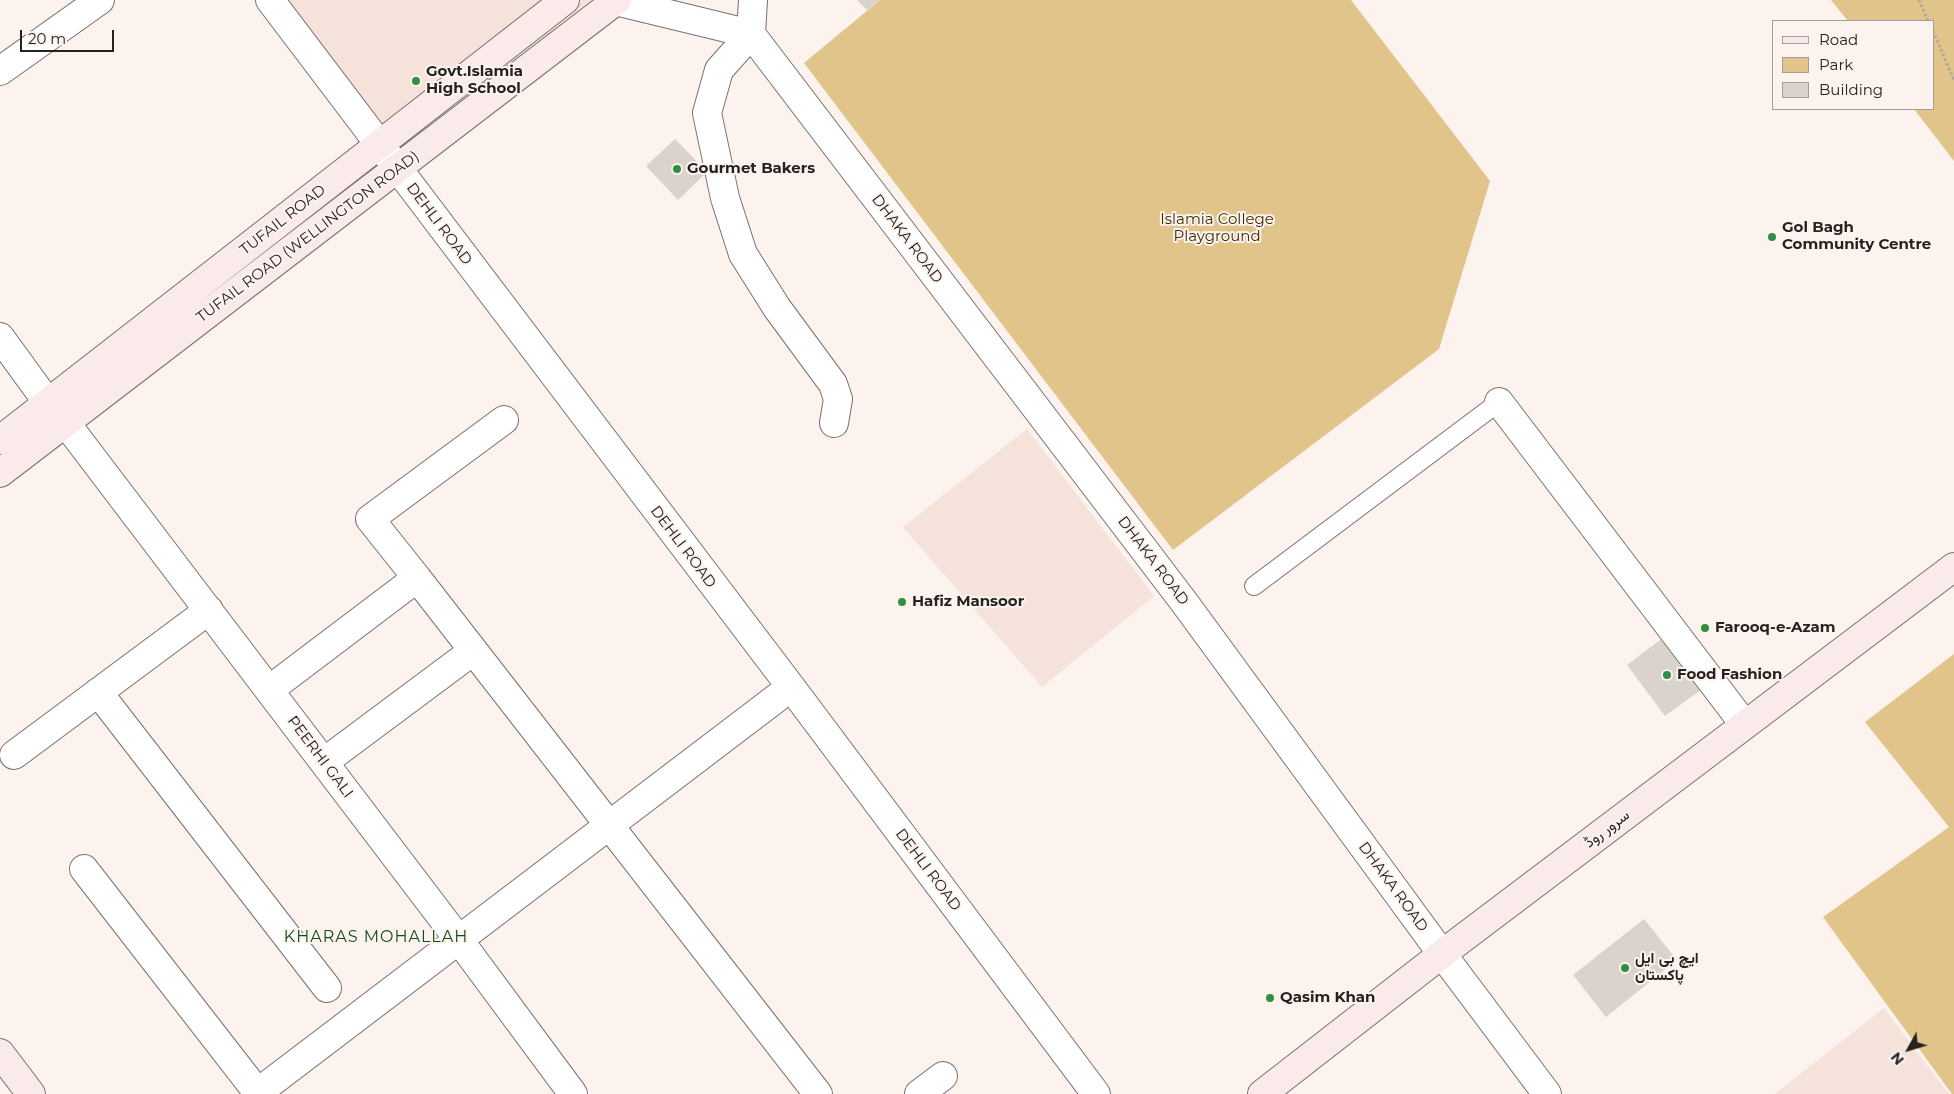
<!DOCTYPE html>
<meta charset="utf-8">
<style>
body{margin:0}
#map{position:relative;width:1954px;height:1094px;overflow:hidden;background:#fcf2ee;font-family:Montserrat,sans-serif}
canvas{display:block}
.legend{position:absolute;left:1772px;top:20px;width:162px;height:90px;box-sizing:border-box;background:#fcf2ee;border:1px solid #a69e9c;margin:0;padding:6px 9px;list-style:none;font-size:15px;color:#252120}
.legend li{display:flex;align-items:center;gap:10px;height:25px}
.legend b{width:25px;border:1px solid #a69e9c}
.north{position:absolute;left:1884px;top:1024px;width:50px;height:50px;-webkit-text-stroke:4px #fcf2ee;paint-order:stroke;rotate:231deg;font-size:14px;font-weight:700;line-height:20px;text-align:center;color:#252120}
.north::after{content:'';display:block;margin:auto;width:18px;height:22px;background:#252120;clip-path:polygon(50% 0,100% 100%,50% 72%,0 100%)}
.scale{position:absolute;left:20px;top:30px;width:94px;height:22px;box-sizing:border-box;border:2px solid #252120;border-top:0;padding-left:6px;font-size:15px;line-height:18px;white-space:nowrap;color:#252120;-webkit-text-stroke:4px #fcf2ee;paint-order:stroke}
</style>
<div id="map">
<canvas width="1954" height="1094"></canvas>
<ul class="legend">
<li><b style="height:6px;background:#faebea"></b>Road</li>
<li><b style="height:14px;background:#e1c48a"></b>Park</li>
<li><b style="height:14px;background:#dad3cc"></b>Building</li>
</ul>
<div class="north">N</div>
<div class="scale">20 m</div>
</div>
<script>
const g = document.querySelector('canvas').getContext('2d');
g.lineJoin = 'round';
function paint(path, color) { g.fillStyle = color; g.fill(path, 'evenodd'); }
const toPath = rows => new Path2D(rows.map(r => 'M' + r).join(''));
function trace(path, color, width, dash) { g.strokeStyle = color; g.lineWidth = width; g.lineCap = dash ? 'butt' : 'round'; g.setLineDash(dash || []); g.stroke(path); }
function label(font, color, halo, rows, align = 'center') {
  g.font = font + ' Montserrat,Vazirmatn,sans-serif'; g.lineWidth = 4; g.setLineDash([]); g.textBaseline = 'middle'; g.strokeStyle = halo; g.fillStyle = color; for (const [text, x, y, turn = 0] of rows) {
    g.save(); g.translate(x, y); g.rotate((+turn || 0) * Math.PI / 180); g.textAlign = isNaN(turn) ? turn : align; if (halo) g.strokeText(text, 0, 0); g.fillText(text, 0, 0); g.restore();
  }
}
paint(toPath([
 [266,0,618,0,389,163],
 [1027,429,1154,596,1042,687,903,527],
 [1884,1008,1949,1094,1775,1094]
]), '#f4e2db');
paint(toPath([
 [880,0,1351,0,1490,181,1439,349,1173,550,804,63],
 [1831,0,1954,0,1954,161,1914,109,1933,109,1933,21,1848,21],
 [1954,654,1954,1094,1952,1094,1823,917,1949,827,1865,722]
]), '#e1c48a');
paint(toPath([
 [857,0,880,0,867,10],
 [675,139,707,172,678,200,646,166],
 [1668,634,1706,686,1665,716,1627,665],
 [1644,919,1677,960,1606,1017,1573,975]
]), '#dad3cc');
const lane = toPath([
 [1254,586,1499,402]
]);
const street = toPath([
 [270,0,791,687,1096,1094],
 [615,1,751,34,1184,602,1442,954,1547,1094],
 [751,34,719,70,707,113,725,198,743,254,777,308,833,384,838,399,834,423],
 [751,34,753,0],
 [0,71,100,0],
 [0,337,48,403],
 [1499,402,1744,724],
 [65,422,459,940,573,1094],
 [417,578,370,519,504,420],
 [269,690,417,578,818,1094],
 [98,692,327,988],
 [14,755,209,610],
 [324,762,473,651],
 [84,869,258,1093],
 [256,1094,791,687],
 [919,1094,943,1076]
]);
const secondary = toPath([
 [0,440,565,0],
 [0,473,617,0],
 [0,1053,31,1094],
 [1262,1094,1442,954,1954,567]
]);
trace(lane, '#79716d', 20);
trace(street, '#79716d', 30);
trace(secondary, '#79716d', 30);
trace(toPath([
 [1919,0,1928,21],
 [1933,31,1954,80]
]), '#afa7a4', 3, [2.5, 2.5]);
trace(lane, '#fff', 18);
trace(street, '#fff', 28);
trace(secondary, '#faebea', 28);
for (const [x, y, r, color] of [
 [416,81,5,"#308e40"],
 [677,169,5,"#308e40"],
 [1772,237,5,"#308e40"],
 [902,602,5,"#308e40"],
 [1705,628,5,"#308e40"],
 [1667,675,5,"#308e40"],
 [1625,968,5,"#308e40"],
 [1270,998,5,"#308e40"]
]) { const dot = new Path2D(); dot.arc(x, y, r, 0, 2 * Math.PI); g.fillStyle = color; g.fill(dot); trace(dot, '#fcf2ee', 2); }
label('bold 15px', '#252120', '#fcf2ee', [
 ["Govt.Islamia",426,72],
 ["High School",426,89],
 ["Gourmet Bakers",687,169],
 ["Gol Bagh",1782,228],
 ["Community Centre",1782,245],
 ["Hafiz Mansoor",912,602],
 ["Farooq-e-Azam",1715,628],
 ["Food Fashion",1677,675],
 ["ایچ بی ایل",1635,959],
 ["پاکستان",1635,976],
 ["Qasim Khan",1280,998]
], 'left');
label('15px', '#252120', '#fcf2ee', [
 ["TUFAIL ROAD",283,220,-38],
 ["DEHLI ROAD",439,224,53],
 ["TUFAIL ROAD (WELLINGTON ROAD)",308,237,-37],
 ["DHAKA ROAD",907,239,53],
 ["DEHLI ROAD",683,547,53],
 ["DHAKA ROAD",1153,561,53],
 ["PEERHI GALI",320,757,53],
 ["سرور روڈ",1607,829,-37],
 ["DEHLI ROAD",928,870,53],
 ["DHAKA ROAD",1393,887,54]
]);
label('15px', '#3d2d05', '#fcf2ee', [
 ["Islamia College",1217,220],
 ["Playground",1217,237]
]);
g.letterSpacing = '1px';
label('16px', '#104d1c', '#fcf2ee', [
 ["KHARAS MOHALLAH",376,937]
]);
g.letterSpacing = '0px';
</script>
